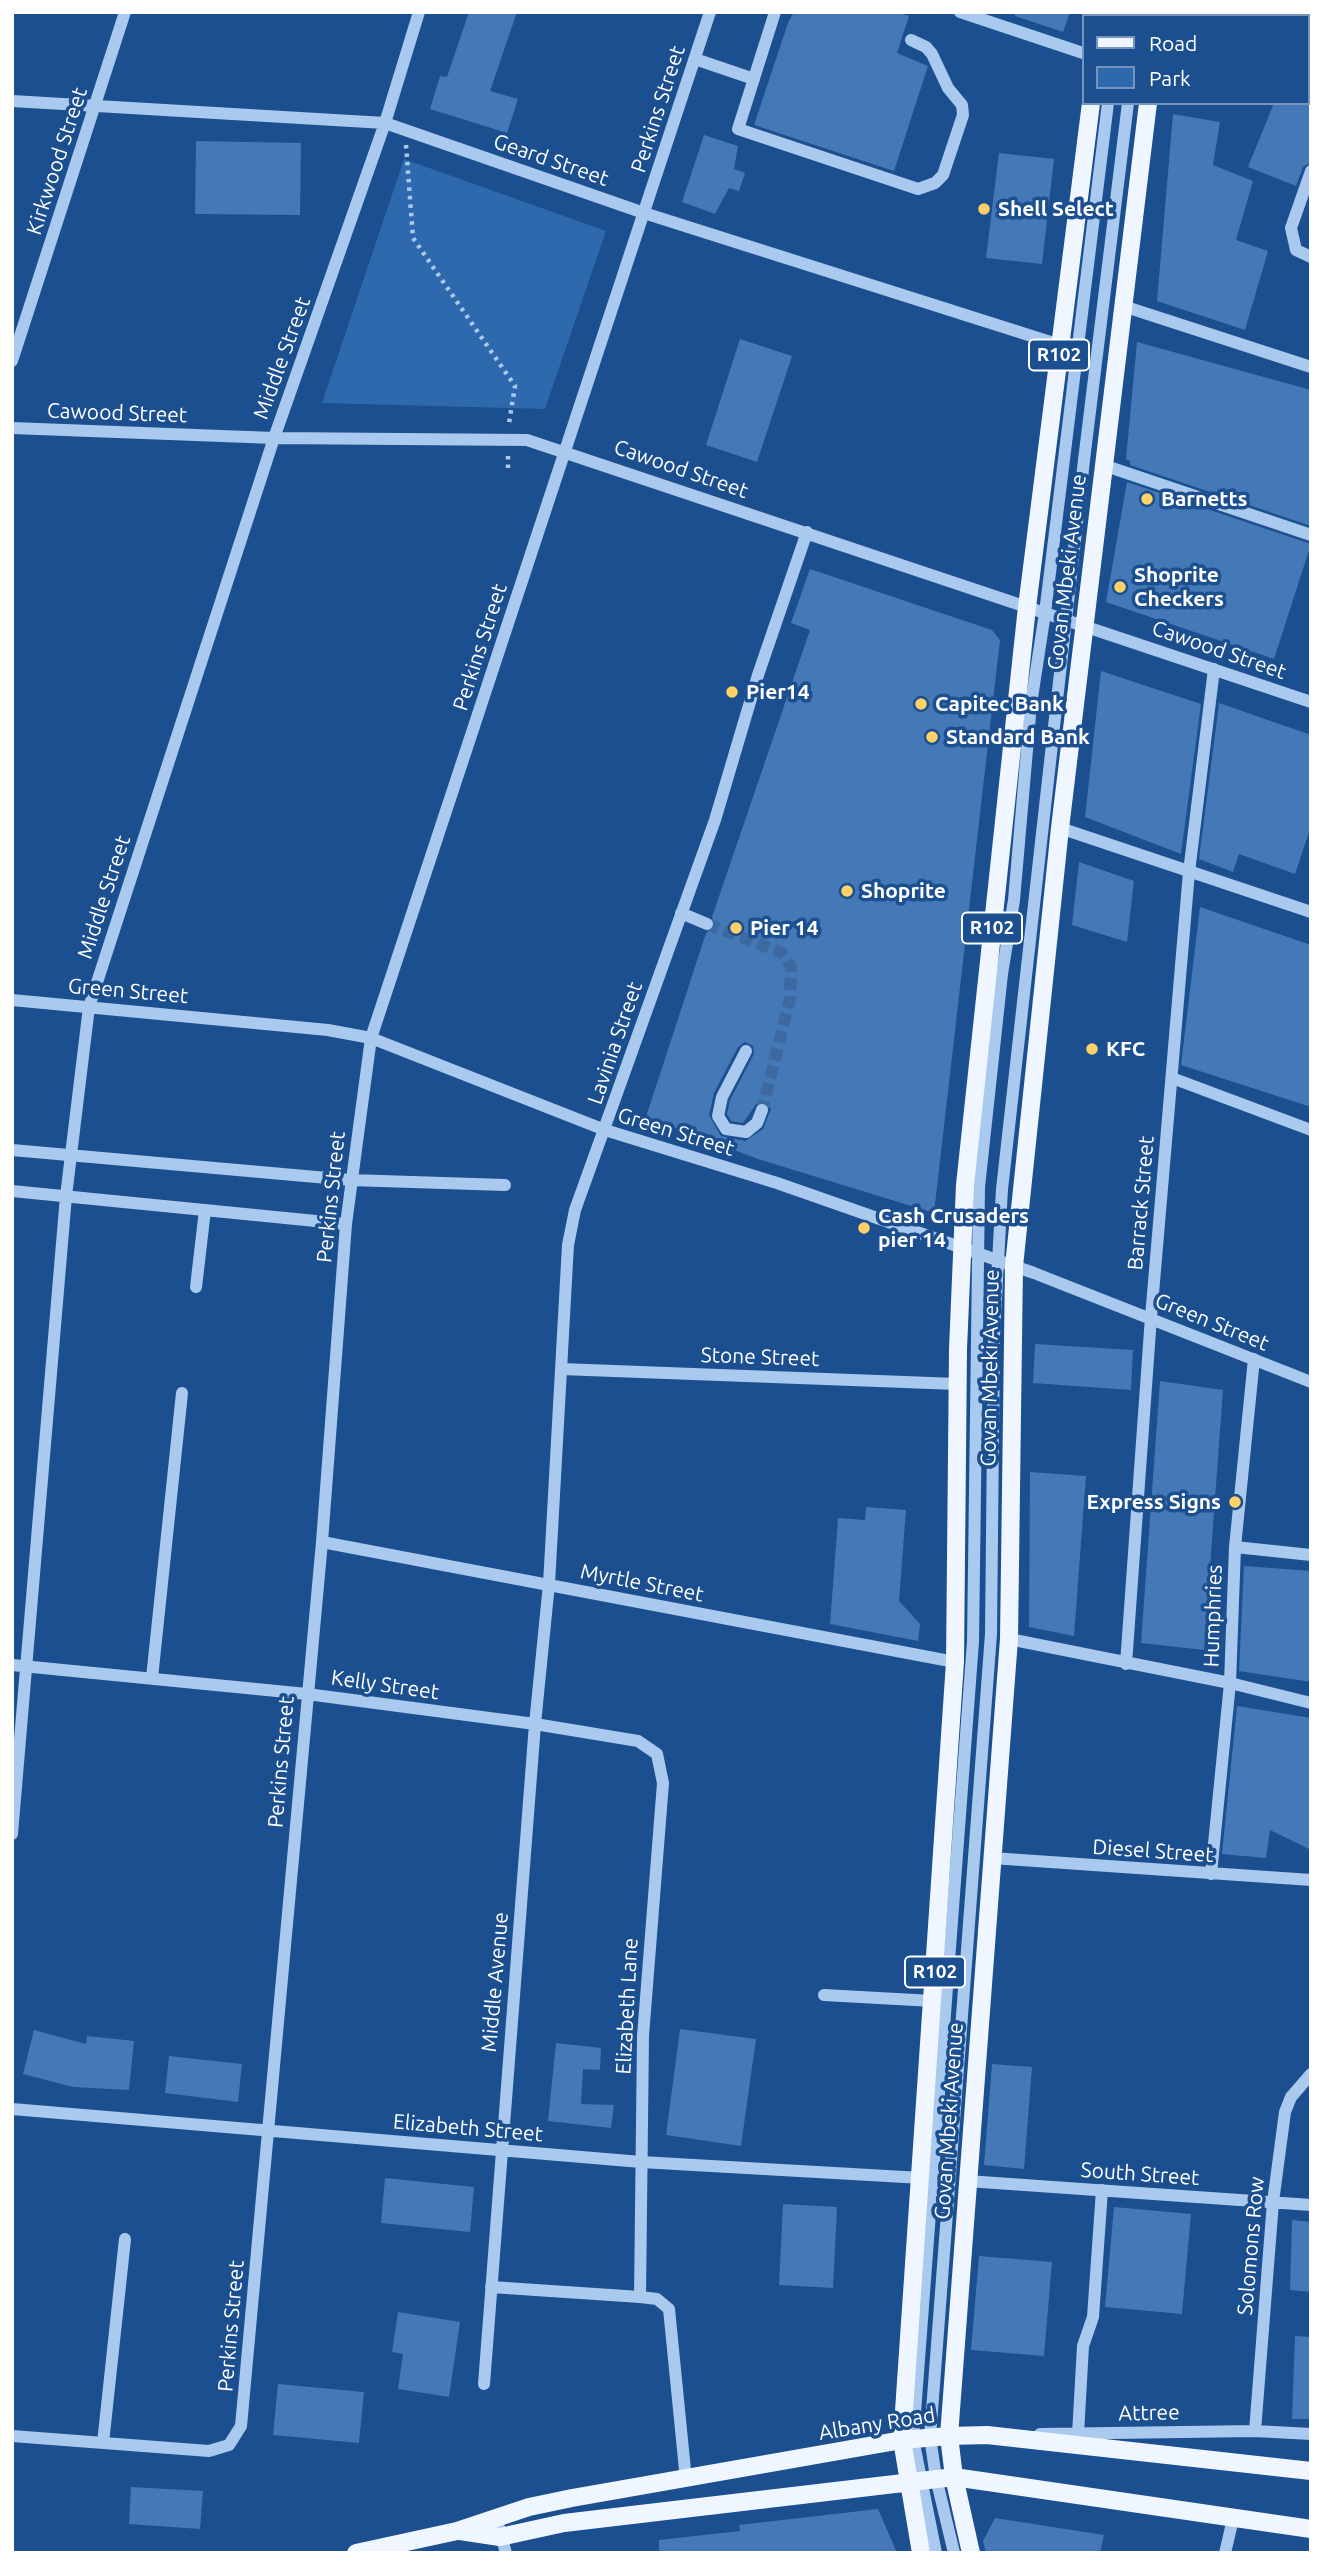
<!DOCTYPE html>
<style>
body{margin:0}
#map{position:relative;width:1323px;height:2565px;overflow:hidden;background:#1b4f8f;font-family:Ubuntu,sans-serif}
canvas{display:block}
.frame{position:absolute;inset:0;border:14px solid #fff;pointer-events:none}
.legend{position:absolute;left:1082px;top:14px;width:228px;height:91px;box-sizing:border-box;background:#1b4f8f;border:2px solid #7695bc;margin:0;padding:9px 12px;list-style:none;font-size:21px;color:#fff}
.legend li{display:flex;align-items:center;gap:14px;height:35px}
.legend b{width:35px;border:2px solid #7695bc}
</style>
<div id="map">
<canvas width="1323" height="2565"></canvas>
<div class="frame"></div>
<ul class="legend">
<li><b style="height:9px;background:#f0f6ff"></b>Road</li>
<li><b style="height:19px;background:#2e69ad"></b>Park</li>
</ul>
</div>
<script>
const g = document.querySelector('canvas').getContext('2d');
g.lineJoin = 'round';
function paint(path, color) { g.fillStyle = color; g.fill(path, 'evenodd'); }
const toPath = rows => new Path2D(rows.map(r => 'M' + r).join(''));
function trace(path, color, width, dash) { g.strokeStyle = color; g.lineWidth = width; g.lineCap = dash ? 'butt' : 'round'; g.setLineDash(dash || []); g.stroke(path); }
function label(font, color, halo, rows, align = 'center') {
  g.font = font + ' Ubuntu,sans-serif'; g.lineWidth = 7; g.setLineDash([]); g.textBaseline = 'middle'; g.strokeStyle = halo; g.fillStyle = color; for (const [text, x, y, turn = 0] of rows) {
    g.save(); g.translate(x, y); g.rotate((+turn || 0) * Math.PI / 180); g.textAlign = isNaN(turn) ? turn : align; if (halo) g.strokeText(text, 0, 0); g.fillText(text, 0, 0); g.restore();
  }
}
paint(toPath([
 [404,159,606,231,545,409,322,403]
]), '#2e69ad');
paint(toPath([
 [469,12,517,12,490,91,518,99,507,133,430,109,440,76,447,77],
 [794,12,895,12,909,16,897,53,928,66,894,171,754,125,788,23],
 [1015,12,1070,12,1063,32,1015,16],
 [1274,103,1311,103,1311,162,1303,167,1296,186,1248,167],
 [1173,114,1220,122,1213,165,1253,181,1236,240,1268,251,1245,330,1157,301],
 [704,135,738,146,734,169,745,173,739,191,729,188,715,214,682,202],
 [196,141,301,143,300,215,195,214],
 [999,153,1054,159,1042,264,986,258],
 [740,339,792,356,757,462,706,445],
 [1137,342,1311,390,1311,526,1130,465,1130,461,1126,459],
 [1127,482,1311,544,1274,659,1106,602],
 [810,569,992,630,1000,640,934,1213,758,1159,646,1117,706,933,715,927,712,917,810,630,791,623],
 [745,1042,753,1046,754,1054,730,1100,727,1114,731,1121,743,1123,757,1103,766,1102,771,1109,763,1129,745,1141,721,1136,709,1115,714,1093,738,1047],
 [1101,671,1201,704,1181,854,1085,817],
 [1219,703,1311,735,1311,826,1295,874,1239,854,1233,872,1199,859],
 [1079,862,1134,881,1127,942,1072,925],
 [1200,907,1311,945,1311,1107,1181,1065],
 [1035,1344,1133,1350,1131,1390,1033,1383],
 [1160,1381,1223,1390,1204,1650,1141,1643],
 [1030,1472,1086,1476,1074,1636,1029,1627],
 [866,1507,906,1510,899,1601,920,1624,918,1641,830,1624,838,1518,865,1520],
 [1244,1566,1311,1571,1311,1682,1239,1671],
 [1237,1706,1311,1718,1311,1850,1270,1830,1266,1858,1222,1854],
 [680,2029,756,2039,741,2146,666,2135],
 [34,2030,86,2044,87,2036,134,2041,129,2090,73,2087,23,2074],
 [556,2043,601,2048,600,2070,583,2069,581,2104,614,2105,611,2128,548,2121],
 [169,2056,242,2064,238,2102,165,2093],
 [992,2064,1032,2067,1024,2169,984,2165],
 [385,2178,474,2187,470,2232,381,2223],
 [783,2204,837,2207,833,2288,779,2285],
 [1114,2207,1191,2214,1182,2314,1105,2307],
 [1292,2220,1311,2222,1311,2292,1290,2290],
 [979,2256,1052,2262,1044,2356,971,2350],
 [398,2312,460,2322,449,2397,398,2389,403,2354,392,2352],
 [1295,2336,1311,2337,1311,2419,1292,2419],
 [278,2384,364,2392,359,2443,273,2435],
 [131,2487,203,2491,200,2529,129,2524],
 [878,2509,897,2553,659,2553,659,2540,740,2531,739,2525],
 [995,2518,1104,2535,1100,2553,986,2553,983,2541]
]), '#4478b7');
trace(toPath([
 [707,924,782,953,791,967,790,999,762,1110]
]), '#3d69a0', 12, [12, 6]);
trace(toPath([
 [406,145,413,238,515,386,509,423],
 [508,456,508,469]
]), '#a9c9ee', 4.5, [3.5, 5]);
trace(toPath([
 [775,12,738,129,918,189,935,183,943,175,963,115,962,105,948,88,932,54,926,47,911,40],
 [960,12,1083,53],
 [1259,12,1270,16],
 [1118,16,1119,12],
 [1139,16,1139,12],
 [1307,27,1311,28],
 [695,59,754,79],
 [12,101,385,123,644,213,1060,345],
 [1311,171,1291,228,1296,250,1311,257],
 [1123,306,1311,367],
 [12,361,125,12],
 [12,428,274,438,527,440,1311,702],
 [1103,465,1311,535],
 [1060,828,1311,912],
 [681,913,707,924],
 [12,1000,328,1030,371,1038,605,1130,777,1183,1034,1273,1311,1382],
 [746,1051,722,1097,718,1116,726,1129,746,1132,757,1123,762,1110],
 [1172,1078,1311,1130],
 [12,1150,350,1180,505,1185],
 [12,1191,346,1224],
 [196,1287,205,1210],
 [561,1369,957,1384],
 [322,1542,955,1662],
 [1235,1547,1311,1555],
 [1009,1639,1230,1683,1311,1703],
 [1126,1664,1151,1317,1189,872,1214,669],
 [12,1665,307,1694,535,1724,638,1741,657,1754,663,1783,643,2036,640,2297,491,2287],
 [152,1678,182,1393],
 [12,1834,66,1196,89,1007,274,438,385,123,419,12],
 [992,1858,1311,1880],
 [1211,1874,1230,1683,1235,1547,1254,1359],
 [824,1995,933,2001],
 [12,2109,641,2162,922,2178],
 [967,2181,1311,2205],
 [640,2297,657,2299,669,2309,686,2480],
 [484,2384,535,1724,549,1584,568,1245,575,1210,715,820,758,675,807,532],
 [1255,2431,1273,2202,1285,2112,1291,2097,1311,2074],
 [1040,2434,1255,2431,1311,2434],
 [1078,2434,1083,2346,1093,2317,1102,2190],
 [12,2436,209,2451,229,2445,241,2426,322,1542,346,1224,371,1038,710,12],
 [103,2443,125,2239],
 [496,2517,506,2553],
 [936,2553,913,2439,973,1642,979,1187,1002,974,1014,900,1031,704,1045,613,1108,103],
 [954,2553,936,2478,930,2437,991,1634,994,1335,1002,1189,1084,460,1128,103],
 [1225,2553,1233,2519]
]), '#a9c9ee', 12);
trace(toPath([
 [1102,16,1103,12],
 [1159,16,1160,12],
 [460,2531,500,2537,564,2523,954,2477,1311,2529],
 [356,2553,457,2531,529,2507,572,2498,902,2440,949,2436,987,2435,1311,2471],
 [921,2553,902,2440,955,1662,958,1349,965,1185,1027,607,1091,103],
 [971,2553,954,2477,949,2436,1009,1639,1014,1266,1060,828,1148,103]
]), '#f0f6ff', 18);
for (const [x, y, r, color] of [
 [984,209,7,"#ffd166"],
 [1147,499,7,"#ffd166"],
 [1120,587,7,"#ffd166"],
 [732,692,7,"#ffd166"],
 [921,704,7,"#ffd166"],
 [932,737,7,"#ffd166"],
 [847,891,7,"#ffd166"],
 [736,928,7,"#ffd166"],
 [1092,1049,7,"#ffd166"],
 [864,1228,7,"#ffd166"],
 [1235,1502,7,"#ffd166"]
]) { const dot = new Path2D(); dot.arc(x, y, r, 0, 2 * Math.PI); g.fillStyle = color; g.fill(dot); trace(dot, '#1b4f8f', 2.5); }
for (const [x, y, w] of [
 [1059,355,60],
 [992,928,60],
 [935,1972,60]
]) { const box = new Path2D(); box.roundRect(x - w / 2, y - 15.5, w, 31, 5); g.fillStyle = '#1b4f8f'; g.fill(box); trace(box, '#fff', 2); }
label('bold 19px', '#fff', null, [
 ["R102",1059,355],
 ["R102",992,928],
 ["R102",935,1972]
]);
label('21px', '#fff', '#1b4f8f', [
 ["Perkins Street",658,109,-72],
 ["Geard Street",551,160,19],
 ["Kirkwood Street",57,161,-72],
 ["Middle Street",282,358,-70],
 ["Cawood Street",117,413,2],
 ["Cawood Street",681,469,19],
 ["Govan Mbeki Avenue",1067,572,-83],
 ["Perkins Street",480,647,-72],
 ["Cawood Street",1219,650,19],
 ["Middle Street",104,897,-72],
 ["Green Street",128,991,5],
 ["Lavinia Street",615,1043,-71],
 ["Green Street",676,1132,17],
 ["Perkins Street",331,1197,-84],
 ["Barrack Street",1141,1203,-85],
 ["Green Street",1212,1322,22],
 ["Stone Street",760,1357,2],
 ["Govan Mbeki Avenue",990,1368,-89],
 ["Myrtle Street",642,1583,11],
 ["Humphries",1213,1616,-88],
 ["Kelly Street",385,1685,8],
 ["Perkins Street",281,1762,-85],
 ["Diesel Street",1153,1851,4],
 ["Middle Avenue",495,1982,-85],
 ["Elizabeth Lane",627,2006,-87],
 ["Govan Mbeki Avenue",949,2121,-86],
 ["Elizabeth Street",468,2128,5],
 ["South Street",1140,2174,4],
 ["Solomons Row",1251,2246,-85],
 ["Perkins Street",231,2326,-85],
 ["Attree",1149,2413,-1],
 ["Albany Road",877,2424,-9]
]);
label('bold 21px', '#fff', '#1b4f8f', [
 ["Shell Select",998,209],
 ["Barnetts",1161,499],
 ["Shoprite",1134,575],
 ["Checkers",1134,599],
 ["Pier14",746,692],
 ["Capitec Bank",935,704],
 ["Standard Bank",946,737],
 ["Shoprite",861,891],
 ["Pier 14",750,928],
 ["KFC",1106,1049],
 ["Cash Crusaders",878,1216],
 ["pier 14",878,1240],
 ["Express Signs",1221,1502,"right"]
], 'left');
</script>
